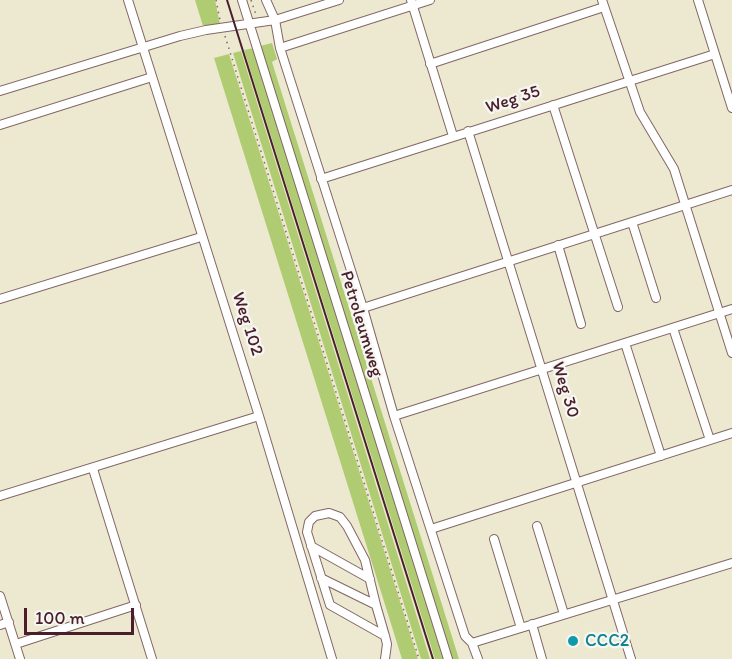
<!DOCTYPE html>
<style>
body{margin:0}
#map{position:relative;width:732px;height:659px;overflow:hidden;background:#ede9d1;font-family:Itim,sans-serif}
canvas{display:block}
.scale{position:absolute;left:24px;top:608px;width:110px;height:27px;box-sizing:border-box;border:3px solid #4a1f2b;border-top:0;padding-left:8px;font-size:18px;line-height:21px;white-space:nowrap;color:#4a1f2b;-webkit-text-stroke:4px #f6f6f2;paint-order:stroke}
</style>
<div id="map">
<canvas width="732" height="659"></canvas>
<div class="scale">100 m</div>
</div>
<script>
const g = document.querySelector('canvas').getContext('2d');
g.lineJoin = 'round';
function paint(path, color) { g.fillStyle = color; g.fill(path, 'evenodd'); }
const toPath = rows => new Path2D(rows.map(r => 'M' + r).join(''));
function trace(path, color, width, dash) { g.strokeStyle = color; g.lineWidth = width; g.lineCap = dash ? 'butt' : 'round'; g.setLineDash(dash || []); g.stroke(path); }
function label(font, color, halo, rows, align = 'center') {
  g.font = font + ' Itim,sans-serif'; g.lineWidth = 4.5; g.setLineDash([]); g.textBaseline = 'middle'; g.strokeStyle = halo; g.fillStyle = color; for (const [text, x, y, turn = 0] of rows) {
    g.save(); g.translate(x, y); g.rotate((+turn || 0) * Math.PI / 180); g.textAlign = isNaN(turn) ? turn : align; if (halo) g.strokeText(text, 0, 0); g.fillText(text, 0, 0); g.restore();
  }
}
paint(toPath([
 [195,0,215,0,220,24,203,26],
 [272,43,277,59,272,62,459,659,451,659,260,46],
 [254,48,444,659,435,659,244,50],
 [241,51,264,125,430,659,421,659,233,53],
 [229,54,418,659,402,659,214,58]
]), '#b0cc72');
const minor = toPath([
 [128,0,259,416,332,659],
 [242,0,448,659],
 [266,0,275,20,280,48,363,308,394,416,465,636,472,643,478,659],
 [411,0,453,136],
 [602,0,640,112,674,169,732,353],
 [698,0,732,108],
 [280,48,430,0],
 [430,64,604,7],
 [0,91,180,36,206,30,275,20,339,0],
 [553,105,618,307],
 [0,125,152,77],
 [468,131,631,659],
 [321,179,715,54],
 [632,222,656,298],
 [558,245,581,324],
 [0,299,201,237],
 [363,308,732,190],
 [673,328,710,440],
 [625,343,661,456],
 [394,416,732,309],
 [93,469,152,659],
 [0,496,259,416],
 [537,526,564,614],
 [431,529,732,433],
 [494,539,521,628],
 [311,546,370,579],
 [321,578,376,605],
 [0,596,20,659],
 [532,624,542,659],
 [0,625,9,622],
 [385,636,330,605,307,532,309,522,315,516,329,513,340,517,347,526,365,560,376,605,385,636,387,644,385,659],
 [472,643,732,563],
 [16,644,136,605]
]);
trace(minor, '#836665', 10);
trace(toPath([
 [216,0,220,20],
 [251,0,255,12,258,15],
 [225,36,419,659]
]), '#836665', 1.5, [1.5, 4.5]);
trace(minor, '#fff', 8);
trace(toPath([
 [227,0,433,659]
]), '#4a1f2b', 2);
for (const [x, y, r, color] of [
 [573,641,6,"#0f9aa8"]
]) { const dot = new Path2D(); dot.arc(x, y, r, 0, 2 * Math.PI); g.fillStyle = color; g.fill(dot); trace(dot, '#f6f6f2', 2); }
label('18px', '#4a1f2b', '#f6f6f2', [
 ["Weg 35",513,100,-18],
 ["Weg 102",247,324,72],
 ["Petroleumweg",361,324,73],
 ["Weg 30",565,390,73]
]);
label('18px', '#0d838f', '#f6f6f2', [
 ["CCC2",585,641]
], 'left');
</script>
